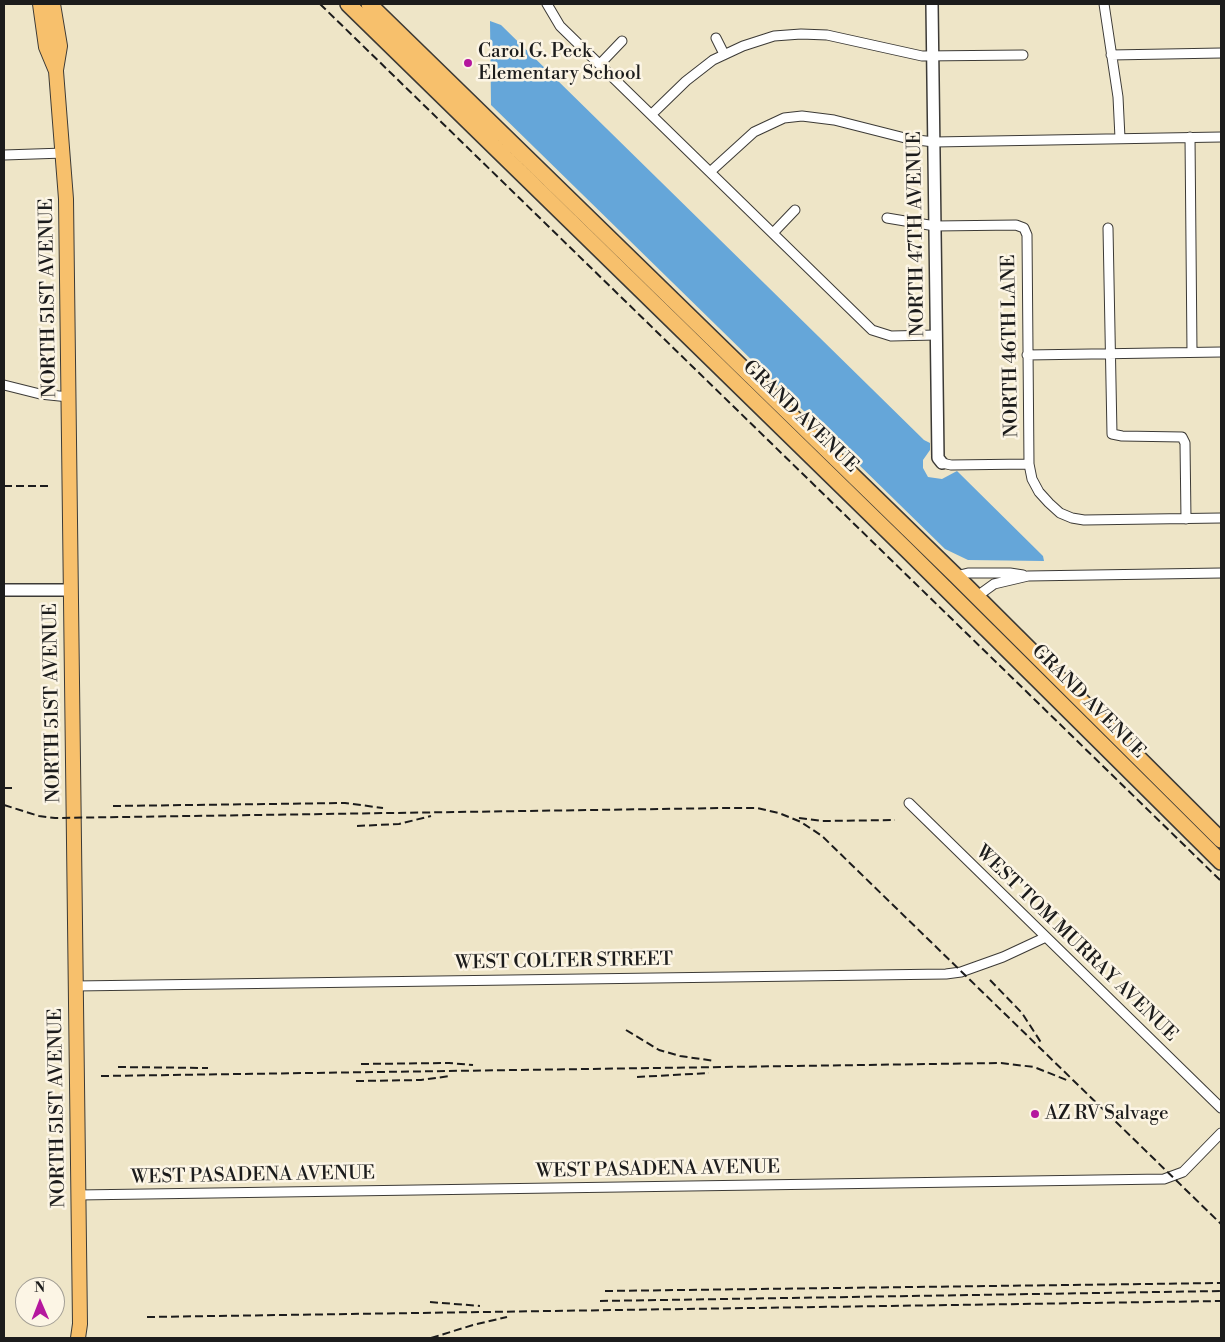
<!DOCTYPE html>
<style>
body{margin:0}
#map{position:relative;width:1225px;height:1342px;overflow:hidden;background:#eee5c7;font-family:"Libre Bodoni",serif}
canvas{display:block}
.frame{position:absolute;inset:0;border:5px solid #1c1c1c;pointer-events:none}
.north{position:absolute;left:15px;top:1277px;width:50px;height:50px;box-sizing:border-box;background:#fcf5e5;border:1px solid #a29e95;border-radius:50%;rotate:359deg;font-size:14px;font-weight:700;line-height:20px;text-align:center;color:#1c1c1c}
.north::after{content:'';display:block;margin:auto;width:18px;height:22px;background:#b5179e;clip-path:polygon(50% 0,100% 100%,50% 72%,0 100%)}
</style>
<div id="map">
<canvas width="1225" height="1342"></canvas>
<div class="frame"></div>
<div class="north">N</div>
</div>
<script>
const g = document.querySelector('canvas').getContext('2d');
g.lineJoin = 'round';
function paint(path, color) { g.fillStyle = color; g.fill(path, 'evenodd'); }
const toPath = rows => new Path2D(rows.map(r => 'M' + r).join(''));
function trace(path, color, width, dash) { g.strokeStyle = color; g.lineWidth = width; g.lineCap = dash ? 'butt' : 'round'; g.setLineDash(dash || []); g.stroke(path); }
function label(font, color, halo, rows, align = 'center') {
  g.font = font + ' "Libre Bodoni",serif'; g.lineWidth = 5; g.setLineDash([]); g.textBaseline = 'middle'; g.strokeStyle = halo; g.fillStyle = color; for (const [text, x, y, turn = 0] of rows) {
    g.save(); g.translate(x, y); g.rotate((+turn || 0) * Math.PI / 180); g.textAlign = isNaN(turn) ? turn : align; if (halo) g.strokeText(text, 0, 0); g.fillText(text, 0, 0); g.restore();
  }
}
paint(toPath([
 [490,21,501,25,924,440,930,443,930,450,923,460,923,468,928,477,942,479,957,471,1043,556,1044,561,968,560,945,549,491,105]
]), '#65a6d9');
const minor = toPath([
 [547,4,560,26,872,330,891,336,936,335],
 [1104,4,1118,97,1120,138],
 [716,38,724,54],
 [1111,55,1221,53],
 [600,64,622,41],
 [652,114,686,81,713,60,743,46,774,36,801,34,827,35,922,56,1023,55],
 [1190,137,1192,352],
 [4,155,64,153],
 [710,172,754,132,784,118,802,116,834,120,909,139,934,142,1221,137],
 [887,218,935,226,1016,225,1024,228,1027,235,1029,464,1032,479,1039,492,1049,503,1060,513,1072,518,1084,520,1221,518],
 [1108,228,1112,434,1122,436,1182,437,1185,443,1186,519],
 [773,233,795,210],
 [1027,355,1221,352],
 [4,385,40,394,69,397],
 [942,463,951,465,1029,464],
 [956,576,968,573,1010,573,1023,575],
 [976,597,994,584,1028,576,1221,573],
 [909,803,1221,1108],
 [75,986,946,974,961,972,1003,957,1046,937],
 [78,1195,1164,1179,1183,1172,1221,1133]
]);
const tertiary = toPath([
 [932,4,938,458,942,463],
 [4,590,70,590]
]);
const primary = toPath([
 [40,4,46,47,56,71,66,199,80,1324,78,1338],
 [53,4,60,46,56,70]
]);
const trunk = toPath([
 [348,4,908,551,1221,862],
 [369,4,956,576,1221,840]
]);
trace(minor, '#3c3a36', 11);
trace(tertiary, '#3c3a36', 14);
trace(primary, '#3c3a36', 16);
trace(trunk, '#3c3a36', 18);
trace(minor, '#fff', 9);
trace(tertiary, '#fff', 11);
trace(primary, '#f7c06c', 14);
trace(trunk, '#f7c06c', 15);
trace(toPath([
 [320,4,1221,881],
 [4,486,51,486],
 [4,788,12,788],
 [4,805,39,816,55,818,726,808,757,808,779,813,801,822,822,836,1221,1224],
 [113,806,345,803,383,808],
 [799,818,822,821,895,820],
 [357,826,399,824,431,816],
 [990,980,1022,1013,1042,1044],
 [626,1030,659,1050,680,1056,715,1061],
 [361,1064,449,1063,473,1065],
 [118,1067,208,1068],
 [101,1076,1001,1063,1034,1067,1069,1081],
 [637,1077,709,1073],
 [356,1081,421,1080,450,1076],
 [605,1291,1221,1283],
 [600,1301,1221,1291],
 [430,1302,480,1306],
 [147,1317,1221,1301],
 [431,1338,473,1325,507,1317]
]), '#1c1c1c', 2, [8, 4]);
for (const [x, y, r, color] of [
 [468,63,5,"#b5179e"],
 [1035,1114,5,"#b5179e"]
]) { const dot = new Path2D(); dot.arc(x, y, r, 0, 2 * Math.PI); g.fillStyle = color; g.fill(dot); trace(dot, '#fcf5e5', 2); }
label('19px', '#1c1c1c', '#fcf5e5', [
 ["Carol G. Peck",478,52],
 ["Elementary School",478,74],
 ["AZ RV Salvage",1045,1114]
], 'left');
label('19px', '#1c1c1c', '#fcf5e5', [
 ["NORTH 47TH AVENUE",917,234,-91],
 ["NORTH 51ST AVENUE",49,298,-91],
 ["NORTH 46TH LANE",1011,346,-91],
 ["GRAND AVENUE",800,417,44],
 ["GRAND AVENUE",1088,702,45],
 ["NORTH 51ST AVENUE",53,703,-91],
 ["WEST TOM MURRAY AVENUE",1076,944,44],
 ["WEST COLTER STREET",564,962,-1],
 ["NORTH 51ST AVENUE",58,1108,-91],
 ["WEST PASADENA AVENUE",658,1170,-1],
 ["WEST PASADENA AVENUE",253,1176,-1]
]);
</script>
